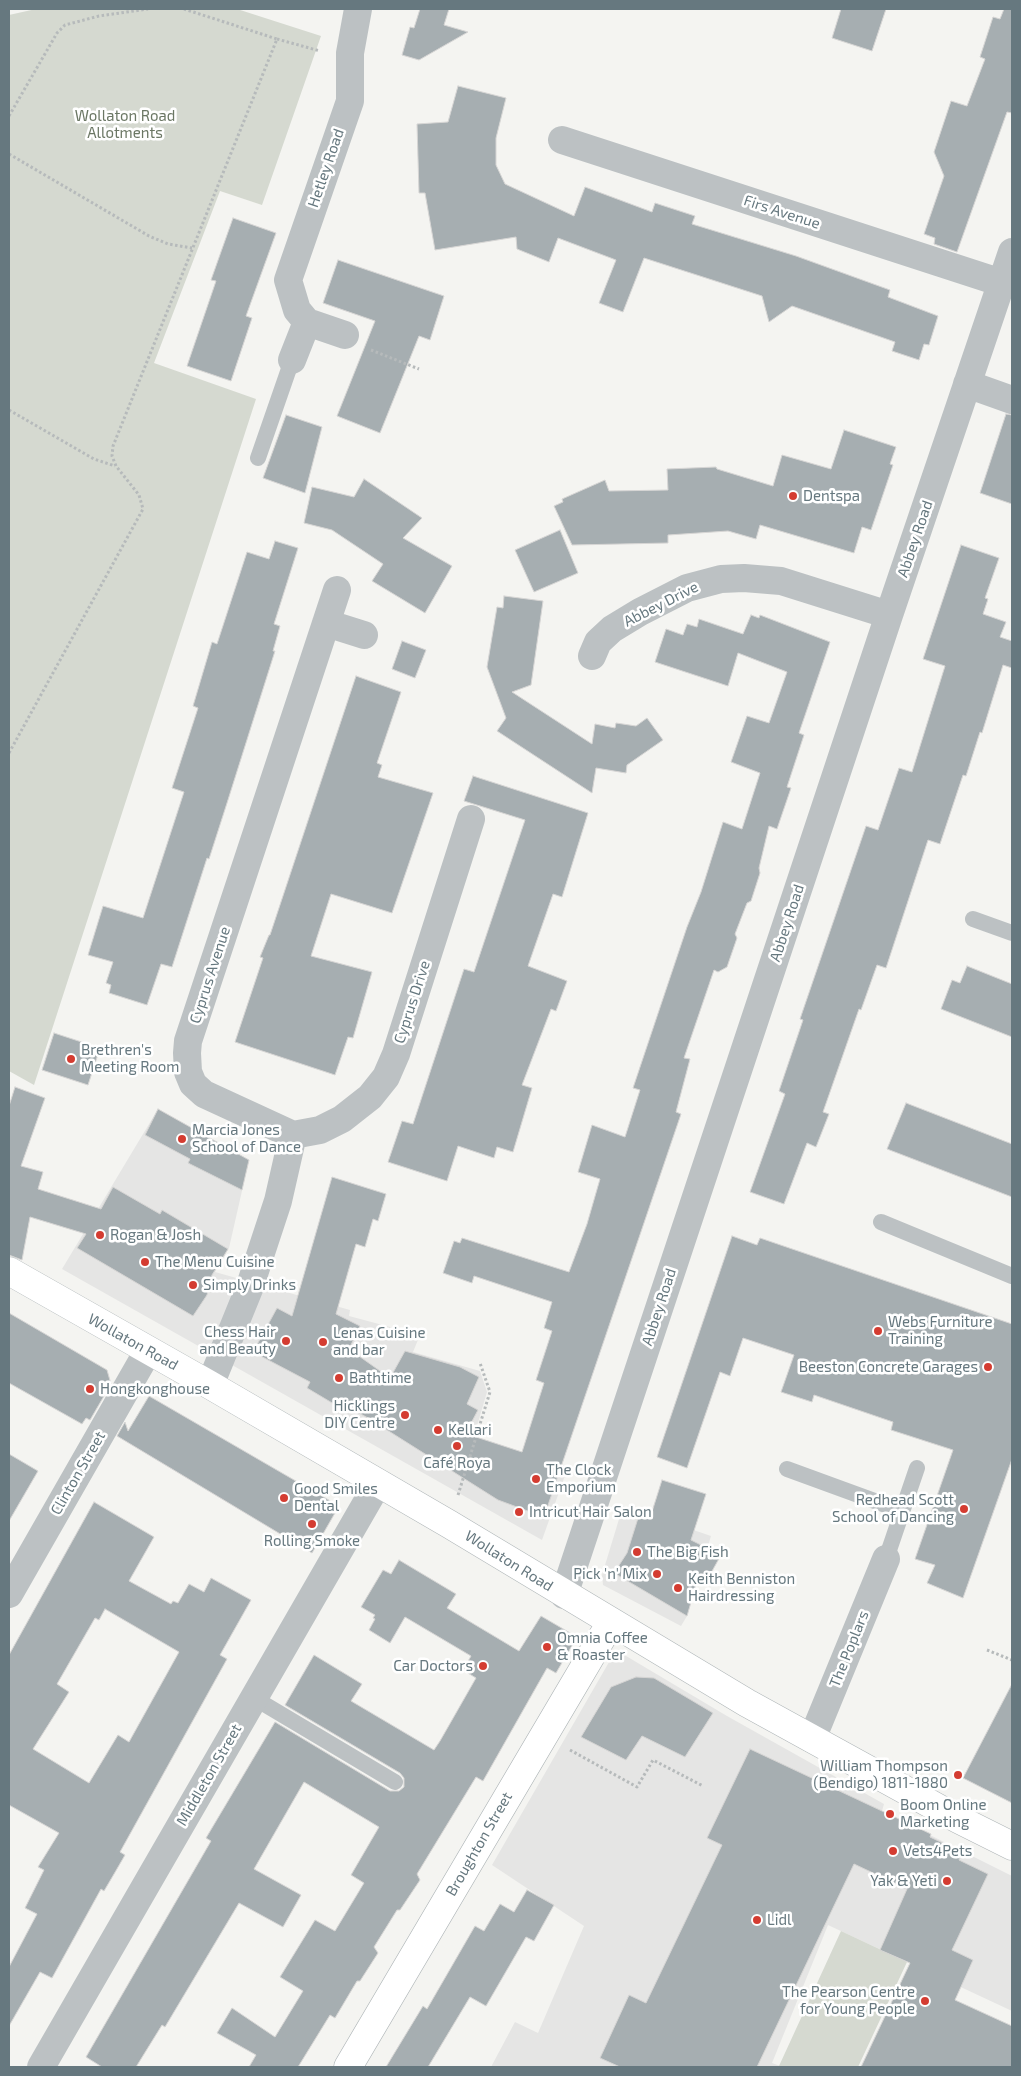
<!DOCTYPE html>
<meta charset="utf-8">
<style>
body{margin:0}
#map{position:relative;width:1021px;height:2076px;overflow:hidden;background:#f4f4f1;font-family:"Exo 2",sans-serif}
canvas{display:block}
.frame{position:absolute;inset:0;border:10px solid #66787f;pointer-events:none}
</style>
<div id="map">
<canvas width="1021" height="2076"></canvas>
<div class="frame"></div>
</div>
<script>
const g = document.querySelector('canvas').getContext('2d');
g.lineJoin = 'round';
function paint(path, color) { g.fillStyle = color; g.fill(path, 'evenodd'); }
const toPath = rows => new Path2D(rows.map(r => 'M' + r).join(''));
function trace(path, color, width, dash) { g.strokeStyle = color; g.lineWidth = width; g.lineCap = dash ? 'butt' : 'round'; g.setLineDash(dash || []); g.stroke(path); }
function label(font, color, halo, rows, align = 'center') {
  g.font = font + ' "Exo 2",sans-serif'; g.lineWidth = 5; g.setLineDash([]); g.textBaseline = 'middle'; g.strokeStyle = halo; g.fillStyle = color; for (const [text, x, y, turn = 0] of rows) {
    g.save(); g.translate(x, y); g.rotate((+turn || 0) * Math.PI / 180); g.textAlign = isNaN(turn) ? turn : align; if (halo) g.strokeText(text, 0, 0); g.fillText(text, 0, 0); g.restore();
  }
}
paint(toPath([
 [158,1109,249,1160,229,1248,215,1272,350,1310,349,1316,420,1335,413,1352,480,1371,487,1392,474,1436,568,1467,542,1540,62,1269],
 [623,1506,711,1536,687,1616,681,1626,603,1585,602,1575],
 [616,1650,727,1716,884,1804,882,1811,1012,1876,1012,2011,828,1925,772,2063,783,2067,491,2067,515,2022,538,2033,584,1926,492,1865]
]), '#e5e5e4');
paint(toPath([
 [36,9,237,9,321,36,262,205,220,191,154,363,256,399,34,1085,9,1071,9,15],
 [841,1931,907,1962,858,2067,783,2067,779,2066]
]), '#d5d9d0');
const building = toPath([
 [420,9,449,9,444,25,468,32,419,60,402,55,410,27,414,28,420,9],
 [841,9,886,9,872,51,832,38,841,9],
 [1004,9,1012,9,1012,113,1007,112,957,252,934,244,935,238,924,234,944,176,934,152,951,101,967,106,985,59,980,57,993,17,1000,19,1004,9],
 [458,86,506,98,496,138,496,165,505,184,574,216,585,187,652,212,655,203,695,216,692,224,796,256,890,290,888,297,938,316,929,345,924,344,919,360,892,351,895,342,792,306,769,322,762,296,644,258,623,312,599,303,616,260,558,238,549,262,517,249,516,237,435,250,425,193,419,193,417,124,448,122,458,86],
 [233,218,276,233,246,316,252,318,231,381,187,366,216,281,211,280,233,218],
 [338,260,444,296,430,340,419,336,380,433,337,416,375,321,323,303,338,260],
 [1006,414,1012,415,1012,504,980,493,1006,414],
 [286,415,322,427,305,493,263,478,286,415],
 [844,430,896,447,890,464,893,465,871,530,862,527,854,553,760,525,756,539,728,531,668,535,668,543,572,545,554,506,563,502,562,499,605,480,609,491,668,490,667,469,716,467,717,469,773,486,782,455,831,469,844,430],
 [364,479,422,518,403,538,452,566,425,613,372,581,383,564,332,530,304,523,312,487,354,497,364,479],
 [560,530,578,573,534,592,515,550,560,530],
 [275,541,298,548,274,624,280,626,273,651,275,651,227,803,209,859,207,858,172,967,161,964,147,1005,109,993,111,985,106,983,113,962,88,955,103,906,143,918,184,792,172,788,198,708,193,706,212,642,217,644,247,552,269,559,275,541],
 [961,545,999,558,985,598,988,599,983,614,1006,622,1000,637,1012,641,1012,668,1003,665,982,733,980,732,966,776,963,775,940,844,928,840,886,968,877,965,861,1010,859,1009,823,1112,829,1114,816,1147,807,1143,784,1204,750,1192,785,1094,779,1091,803,1020,800,1019,866,826,878,830,899,768,912,772,945,666,923,659,961,545],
 [504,596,543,601,531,685,512,692,592,744,595,724,615,728,616,723,636,726,647,718,663,740,627,765,626,773,596,768,592,793,497,731,506,718,487,667,497,607,503,608,504,596],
 [751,615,759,618,760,615,830,642,799,733,804,735,787,787,791,788,777,829,769,826,759,868,760,873,751,901,747,903,735,934,737,938,727,967,718,972,714,970,684,1058,690,1059,676,1112,681,1114,544,1517,498,1500,368,1418,346,1406,344,1410,307,1388,310,1382,253,1352,277,1308,292,1316,332,1177,386,1194,378,1221,373,1219,365,1247,356,1244,336,1314,360,1326,349,1349,390,1378,405,1351,460,1367,479,1377,467,1404,478,1410,469,1427,475,1431,473,1436,522,1452,544,1383,536,1380,552,1331,544,1328,552,1302,474,1276,472,1283,443,1273,454,1241,460,1243,462,1238,569,1272,587,1224,600,1179,578,1172,592,1125,625,1137,640,1090,633,1088,687,927,701,892,723,822,742,829,760,773,731,762,747,716,769,723,787,672,738,653,728,686,655,662,666,629,683,635,687,624,697,627,699,619,743,634,751,615],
 [402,641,426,650,415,678,392,669,402,641],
 [356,676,401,692,377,763,382,765,378,777,433,793,392,913,331,894,311,956,372,972,353,1038,348,1037,335,1075,235,1042,263,958,260,957,269,935,270,935,356,676],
 [473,776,588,813,562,897,553,894,528,966,567,981,556,1011,551,1009,522,1085,532,1088,513,1152,497,1147,494,1158,458,1146,447,1181,388,1162,402,1121,413,1124,464,969,474,972,525,820,464,801,473,776],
 [967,966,1012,984,1012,1037,941,1009,952,980,960,983,967,966],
 [54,1033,100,1048,88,1085,42,1070,54,1033],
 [15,1087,45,1098,21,1166,43,1172,38,1189,101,1209,113,1187,160,1214,162,1210,228,1249,212,1275,207,1295,193,1316,77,1248,86,1234,30,1217,22,1260,9,1255,9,1106,15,1087],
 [906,1103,1012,1144,1012,1197,887,1149,906,1103],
 [158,1109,249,1160,242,1190,188,1163,190,1159,145,1135,158,1109],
 [732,1236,757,1245,760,1238,1012,1324,1012,1459,963,1598,927,1583,935,1565,915,1559,953,1450,891,1430,893,1422,814,1395,812,1402,781,1392,794,1355,743,1338,730,1376,720,1372,687,1468,657,1457,732,1236],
 [9,1313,107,1370,111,1384,90,1420,86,1418,82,1424,9,1383,9,1313],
 [149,1396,339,1506,312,1553,117,1436,125,1422,128,1431,149,1396],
 [9,1454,38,1471,9,1521,9,1454],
 [662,1480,706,1494,691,1540,721,1555,706,1582,698,1578,687,1616,614,1573,627,1553,639,1515,650,1518,662,1480],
 [94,1502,154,1537,129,1581,171,1604,173,1601,178,1603,189,1584,204,1592,211,1578,251,1600,220,1655,227,1659,120,1852,125,1855,114,1874,104,1891,101,1889,52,1978,40,1972,9,2026,9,1967,37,1914,25,1908,44,1870,38,1867,59,1833,9,1805,9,1655,94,1502],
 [105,1609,179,1652,129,1742,118,1735,89,1783,33,1749,69,1692,57,1684,95,1618,99,1620,105,1609],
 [399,1560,456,1594,447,1608,519,1651,541,1616,577,1637,556,1673,547,1668,483,1781,476,1777,417,1874,420,1880,400,1910,397,1910,374,1947,378,1953,360,1981,357,1981,335,2018,330,2015,298,2067,249,2067,256,2055,217,2033,232,2008,275,2037,303,1991,280,1977,315,1920,335,1931,364,1883,351,1875,379,1827,304,1782,254,1869,301,1895,283,1927,239,1903,165,2027,162,2025,136,2067,102,2067,86,2057,211,1841,206,1838,275,1722,390,1791,399,1791,404,1787,404,1778,400,1773,285,1705,314,1655,362,1684,351,1701,434,1750,440,1741,476,1678,463,1670,471,1656,405,1617,390,1643,369,1630,375,1619,373,1618,375,1615,361,1607,383,1570,391,1574,399,1560],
 [636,1677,654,1678,713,1713,685,1757,642,1736,626,1760,581,1737,611,1687,636,1677],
 [1012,1684,1012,1803,963,1778,1012,1684],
 [750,1749,931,1834,930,1837,962,1852,959,1860,988,1874,952,1950,973,1960,955,2000,1012,2026,1012,2067,861,2067,910,1963,880,1950,907,1889,854,1864,757,2067,620,2067,600,2058,629,1995,646,2003,722,1845,707,1838,750,1749],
 [527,1890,554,1905,534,1941,526,1937,486,2006,470,1997,428,2067,386,2067,423,2006,427,2009,475,1926,484,1931,500,1904,514,1912,527,1890]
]);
paint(building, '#a6aeb1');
trace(building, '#d6d5d4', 1);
const secondary = toPath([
 [9,1271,210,1385,449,1524,747,1703,958,1819,1012,1846],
 [348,2067,611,1622]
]);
trace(secondary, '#aeb5b7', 29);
trace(toPath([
 [277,39,320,51],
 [9,116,57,33,65,25,99,16,148,9],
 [9,154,149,236,168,244,192,248],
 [371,350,419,369],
 [9,410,94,459,115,466],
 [9,753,143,509,139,495,116,466,112,456,113,446,277,39,184,9],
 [458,1495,490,1392,480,1363],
 [987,1650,1012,1660],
 [570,1750,637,1787,653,1760,703,1786]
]), '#b6babb', 3, [2.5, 2.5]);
trace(toPath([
 [258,458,292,360],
 [973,919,1012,933],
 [881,1222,1012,1276],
 [787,1469,902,1511],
 [886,1559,917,1468],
 [254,1698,395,1782]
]), '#bcc1c3', 16);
trace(toPath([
 [562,140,1002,283],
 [345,335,307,322,297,310,288,280,350,101,350,53,358,9],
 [292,360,307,322],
 [967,384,1012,400],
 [326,623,364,635],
 [592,656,598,642,612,629,640,612,687,588,721,579,744,578,781,581,889,615],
 [293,1135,204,1094,193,1084,188,1072,187,1053,188,1041,337,590],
 [293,1135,320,1130,342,1119,370,1097,386,1077,396,1054,471,819],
 [210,1385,249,1289,278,1201,293,1135],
 [9,1594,148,1351],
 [564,1595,889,615,1012,252],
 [812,1739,886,1559],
 [41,2067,378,1483]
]), '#bcc1c3', 28);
trace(secondary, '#fff', 28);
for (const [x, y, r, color] of [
 [793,496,5,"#d43c31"],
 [71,1059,5,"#d43c31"],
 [182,1139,5,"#d43c31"],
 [100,1235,5,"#d43c31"],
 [145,1262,5,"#d43c31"],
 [193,1285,5,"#d43c31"],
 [878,1331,5,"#d43c31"],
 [286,1341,5,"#d43c31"],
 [323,1342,5,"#d43c31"],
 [988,1367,5,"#d43c31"],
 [339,1378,5,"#d43c31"],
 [90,1389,5,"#d43c31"],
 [405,1415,5,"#d43c31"],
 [438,1430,5,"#d43c31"],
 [457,1446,5,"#d43c31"],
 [536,1479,5,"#d43c31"],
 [284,1498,5,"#d43c31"],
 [964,1509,5,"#d43c31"],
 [519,1512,5,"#d43c31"],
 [312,1524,5,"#d43c31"],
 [637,1552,5,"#d43c31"],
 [657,1574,5,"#d43c31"],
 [678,1588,5,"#d43c31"],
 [547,1647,5,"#d43c31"],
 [483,1666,5,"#d43c31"],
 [958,1775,5,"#d43c31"],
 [890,1814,5,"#d43c31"],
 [893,1851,5,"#d43c31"],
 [947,1881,5,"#d43c31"],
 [757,1920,5,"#d43c31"],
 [925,2001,5,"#d43c31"]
]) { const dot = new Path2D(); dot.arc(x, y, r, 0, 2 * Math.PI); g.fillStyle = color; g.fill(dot); trace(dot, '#fff', 2); }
label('15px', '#6b7764', '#fff', [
 ["Wollaton Road",125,116],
 ["Allotments",125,133]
]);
label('15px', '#66787f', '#fff', [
 ["Hetley Road",326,168,-71],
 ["Firs Avenue",782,212,18],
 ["Abbey Road",915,539,-71],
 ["Abbey Drive",661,604,-27],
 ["Abbey Road",787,923,-72],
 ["Cyprus Avenue",210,975,-72],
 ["Cyprus Drive",412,1002,-72],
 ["Abbey Road",659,1307,-72],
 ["Wollaton Road",133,1342,29],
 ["Clinton Street",78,1473,-60],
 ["Wollaton Road",509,1561,32],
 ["The Poplars",849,1649,-68],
 ["Middleton Street",209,1775,-60],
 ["Broughton Street",479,1844,-60]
]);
label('15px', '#66787f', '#fff', [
 ["Dentspa",803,496],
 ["Brethren's",81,1050],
 ["Meeting Room",81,1067],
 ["Marcia Jones",192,1130],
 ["School of Dance",192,1147],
 ["Rogan & Josh",110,1235],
 ["The Menu Cuisine",155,1262],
 ["Simply Drinks",203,1285],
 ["Webs Furniture",888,1322],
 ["Training",888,1339],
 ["Chess Hair",276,1332,"right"],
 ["and Beauty",276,1349,"right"],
 ["Lenas Cuisine",333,1333],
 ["and bar",333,1350],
 ["Beeston Concrete Garages",978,1367,"right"],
 ["Bathtime",349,1378],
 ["Hongkonghouse",100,1389],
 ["Hicklings",395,1406,"right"],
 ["DIY Centre",395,1423,"right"],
 ["Kellari",448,1430],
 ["Café Roya",457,1463,"center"],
 ["The Clock",546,1470],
 ["Emporium",546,1487],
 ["Good Smiles",294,1489],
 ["Dental",294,1506],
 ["Redhead Scott",954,1500,"right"],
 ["School of Dancing",954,1517,"right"],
 ["Intricut Hair Salon",529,1512],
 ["Rolling Smoke",312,1541,"center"],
 ["The Big Fish",647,1552],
 ["Pick 'n' Mix",647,1574,"right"],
 ["Keith Benniston",688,1579],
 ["Hairdressing",688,1596],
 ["Omnia Coffee",557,1638],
 ["& Roaster",557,1655],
 ["Car Doctors",473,1666,"right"],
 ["William Thompson",948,1766,"right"],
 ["(Bendigo) 1811-1880",948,1783,"right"],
 ["Boom Online",900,1805],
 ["Marketing",900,1822],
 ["Vets4Pets",903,1851],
 ["Yak & Yeti",937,1881,"right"],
 ["Lidl",767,1920],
 ["The Pearson Centre",915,1992,"right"],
 ["for Young People",915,2009,"right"]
], 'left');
</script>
